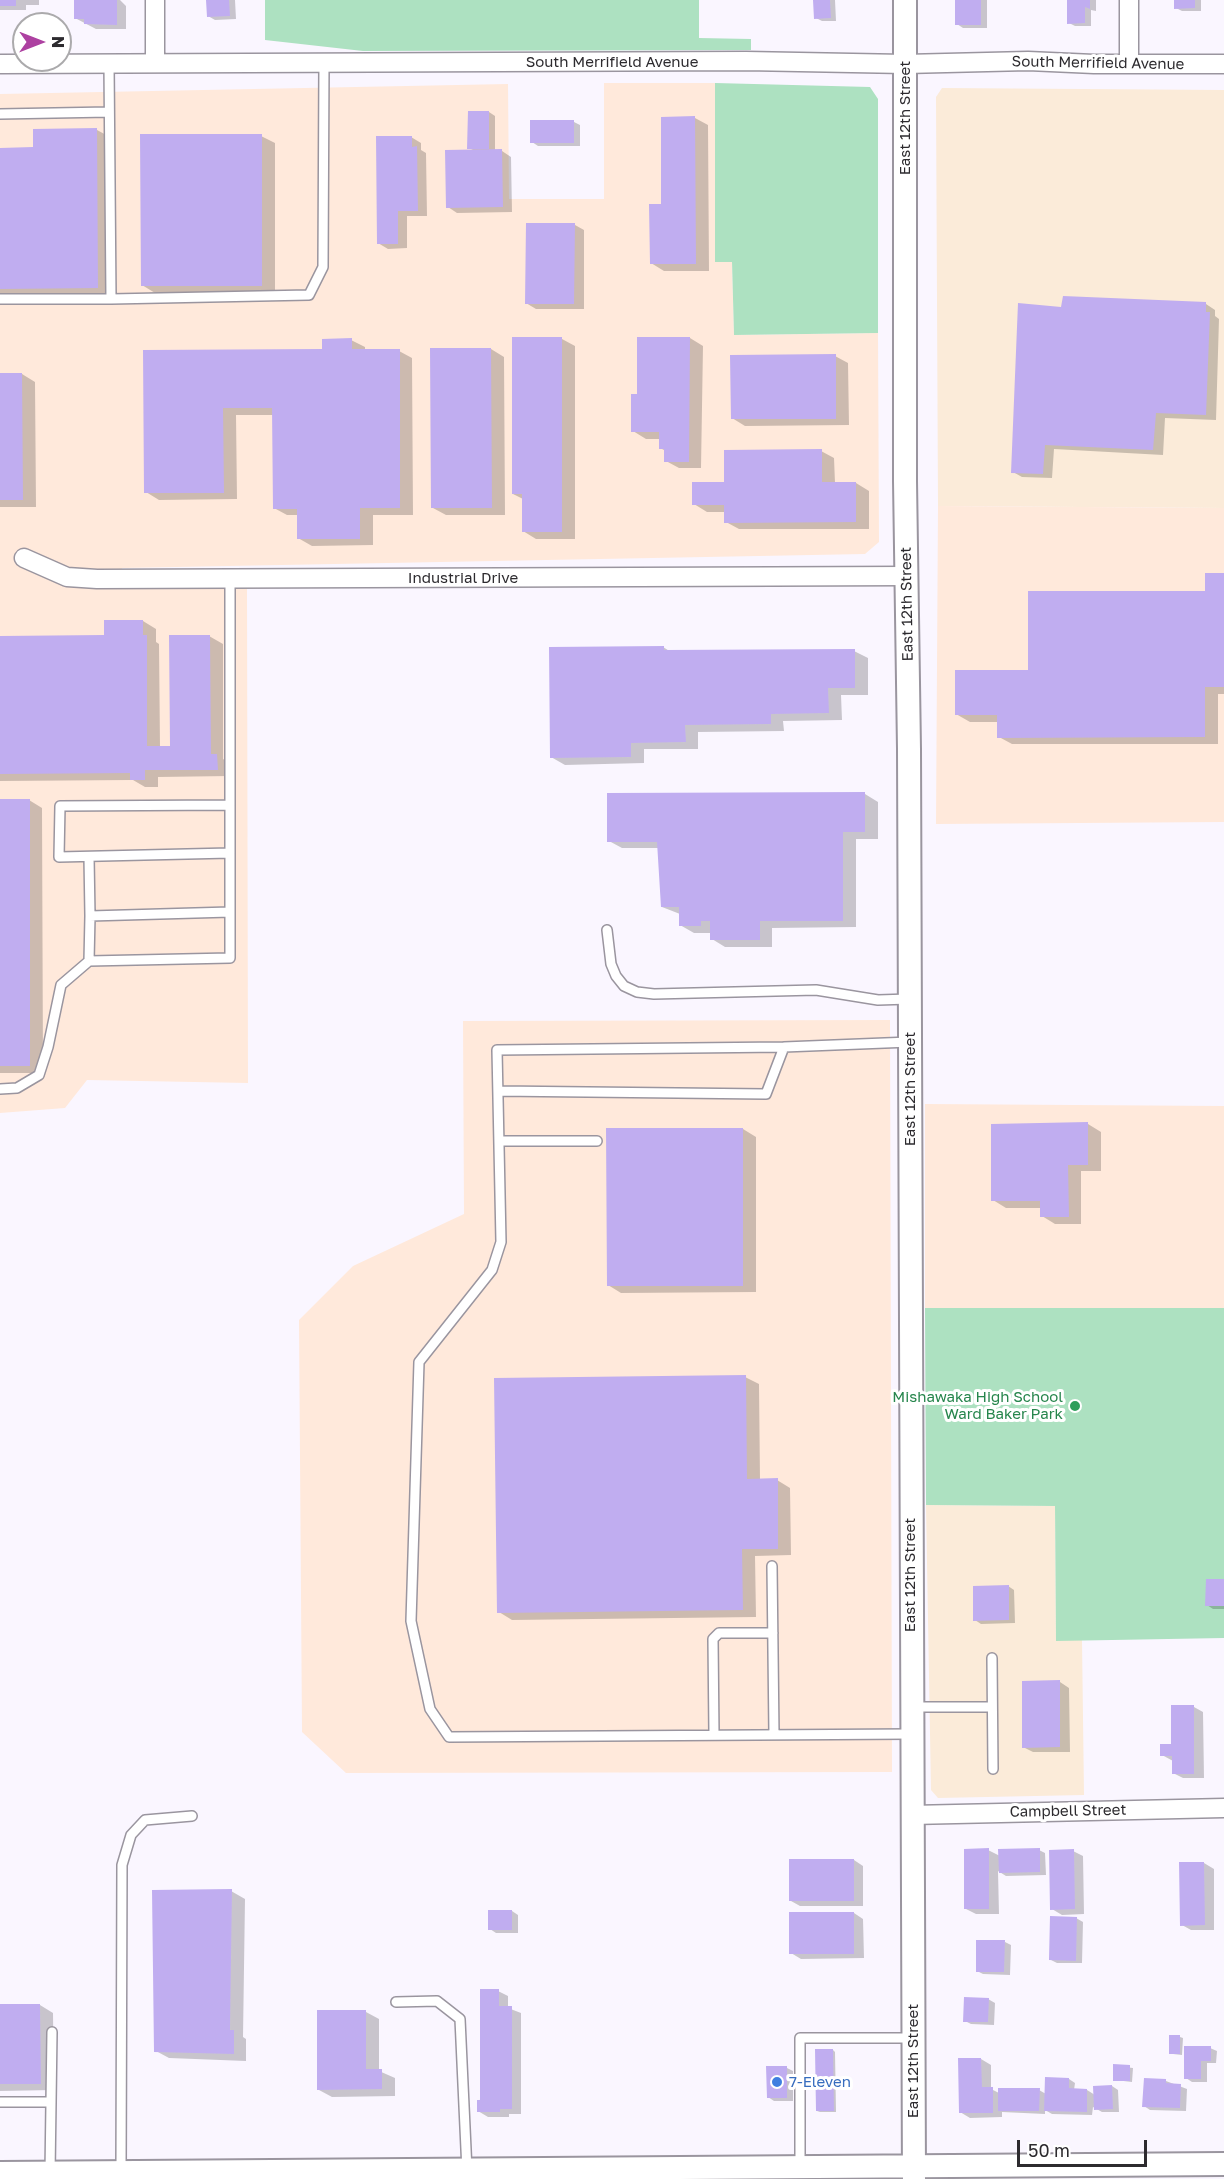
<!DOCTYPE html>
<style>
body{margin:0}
#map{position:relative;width:1224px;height:2179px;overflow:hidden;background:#faf6ff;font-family:"Golos Text",sans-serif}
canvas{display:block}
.north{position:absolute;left:12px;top:12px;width:60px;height:60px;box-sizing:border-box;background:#fff;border:2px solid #abaaac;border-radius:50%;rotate:90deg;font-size:16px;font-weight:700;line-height:24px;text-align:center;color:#2d2b2f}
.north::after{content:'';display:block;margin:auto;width:21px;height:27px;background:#ad41a1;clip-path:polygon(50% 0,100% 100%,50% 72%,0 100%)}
.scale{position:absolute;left:1017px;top:2140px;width:130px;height:27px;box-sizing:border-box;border:3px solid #2d2b2f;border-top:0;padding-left:8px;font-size:18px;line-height:21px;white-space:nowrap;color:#2d2b2f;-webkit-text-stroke:4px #fff;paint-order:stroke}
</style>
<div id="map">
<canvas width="1224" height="2179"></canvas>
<div class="north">N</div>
<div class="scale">50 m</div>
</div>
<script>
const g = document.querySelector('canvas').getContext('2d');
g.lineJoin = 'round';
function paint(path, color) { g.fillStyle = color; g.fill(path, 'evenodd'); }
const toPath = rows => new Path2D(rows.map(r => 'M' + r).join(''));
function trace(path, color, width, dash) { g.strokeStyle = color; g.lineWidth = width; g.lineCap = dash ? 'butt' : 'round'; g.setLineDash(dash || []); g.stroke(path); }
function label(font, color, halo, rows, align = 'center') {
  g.font = font + ' "Golos Text",sans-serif'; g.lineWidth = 6; g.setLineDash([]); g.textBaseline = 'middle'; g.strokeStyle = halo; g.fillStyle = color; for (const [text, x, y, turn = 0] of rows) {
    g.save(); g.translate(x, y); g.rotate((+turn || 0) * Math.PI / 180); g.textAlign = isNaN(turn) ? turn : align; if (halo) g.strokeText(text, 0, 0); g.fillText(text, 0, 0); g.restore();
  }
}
paint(toPath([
 [942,88,1224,90,1224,508,938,506,936,97],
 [926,1505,1055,1506,1056,1640,1082,1640,1084,1795,938,1798,931,1790]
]), '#fbebd9');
paint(toPath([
 [604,83,715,83,715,261,732,262,734,335,878,333,879,542,865,554,122,568,121,589,247,589,248,1083,87,1080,65,1108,0,1113,0,94,508,84,509,199,604,199],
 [938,506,1224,508,1224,822,936,824],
 [890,1020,892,1772,346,1773,302,1732,299,1320,353,1266,464,1214,463,1021],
 [925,1104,1224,1106,1224,1308,925,1308]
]), '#ffe9db');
paint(toPath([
 [265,0,699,0,699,38,751,39,751,50,363,51,265,40],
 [715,83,870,87,878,99,878,333,734,335,732,262,715,262],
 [925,1308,1224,1308,1224,1638,1056,1641,1055,1506,926,1505]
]), '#ade1c1');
paint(toPath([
 [0,0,39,0,39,5,26,5,26,10,0,10],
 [76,0,120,0,126,6,126,29,96,29,75,18],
 [208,0,235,0,236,19,215,20,208,16],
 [815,0,835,0,836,21,822,21,816,18],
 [956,0,987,0,987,28,963,28,957,24],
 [1068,0,1096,0,1096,11,1091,10,1091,26,1075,26,1069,23],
 [1176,0,1201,0,1201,11,1182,11,1176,8],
 [489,112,495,116,495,151,502,151,511,157,512,212,457,213,448,207,475,151,469,148],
 [695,118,708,125,709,271,664,271,651,263,663,206],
 [574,122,580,125,580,146,538,146,532,142],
 [97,130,110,137,111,295,0,296,0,149,35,149],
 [261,136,275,143,275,292,155,293,142,285],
 [411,137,421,143,421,150,426,153,427,216,407,216,407,248,388,249,378,243],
 [575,225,584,230,584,309,536,309,526,303],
 [1206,304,1215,310,1215,316,1219,319,1216,420,1165,418,1163,455,1054,449,1052,478,1022,477,1013,472,1063,308],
 [690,338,703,346,701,468,679,468,666,461,666,451,660,448,660,439,646,439,633,431,639,396],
 [562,339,575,346,575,539,536,539,523,531,523,499,513,494],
 [351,340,365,347,365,351,399,351,412,358,413,515,373,515,373,545,312,546,298,538,298,515,287,515,274,508,274,415,236,415,237,499,159,500,146,492,145,352,324,351],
 [491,349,504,357,505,515,446,515,433,508],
 [835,356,848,363,849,425,745,426,732,418],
 [0,374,22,374,35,382,36,507,0,507],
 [821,451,834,458,835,483,856,483,869,491,869,529,739,529,726,522,726,512,707,512,694,504,726,484],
 [1224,575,1224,694,1218,694,1218,744,1012,744,999,737,999,722,970,722,956,714,1030,672,1207,593],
 [143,621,156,629,156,642,159,644,160,747,171,747,209,636,223,644,223,759,230,763,230,776,158,777,158,787,145,787,133,780,0,781,0,637,106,636],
 [663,647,671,652,854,651,868,658,868,695,841,695,842,720,783,721,784,731,698,732,698,749,644,749,644,763,565,765,551,757],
 [865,794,878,802,878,839,856,839,856,927,772,928,772,947,725,947,712,939,712,933,694,933,680,925,680,914,662,907,659,848,622,848,609,841],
 [0,800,29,800,42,808,43,1073,0,1073],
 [1088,1124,1101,1132,1101,1171,1081,1171,1081,1224,1055,1224,1042,1216,1042,1208,1006,1208,993,1200],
 [743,1129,756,1137,756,1292,621,1293,608,1285],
 [745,1377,759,1384,760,1480,777,1480,790,1488,791,1555,755,1556,756,1617,512,1620,499,1612],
 [1224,1580,1224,1609,1213,1609,1207,1605],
 [1008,1586,1014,1590,1015,1623,981,1624,975,1620],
 [1060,1682,1069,1688,1070,1752,1033,1752,1023,1747],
 [1194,1707,1203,1712,1204,1778,1183,1778,1173,1773,1173,1761,1162,1755,1173,1745],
 [988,1850,1000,1856,1039,1850,1045,1853,1046,1875,1006,1876,998,1871,999,1914,976,1914,966,1909],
 [1073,1851,1083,1856,1084,1914,1062,1915,1052,1909],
 [854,1860,863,1866,863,1906,800,1906,791,1901],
 [1204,1863,1214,1869,1214,1930,1191,1930,1182,1925],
 [231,1891,245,1899,243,2037,246,2039,246,2061,169,2058,156,2051],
 [512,1911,518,1915,518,1933,496,1933,490,1929],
 [854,1913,863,1919,864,1958,801,1959,791,1953],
 [1076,1918,1083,1922,1082,1963,1057,1963,1051,1960],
 [1005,1942,1011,1945,1010,1975,983,1974,977,1971],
 [498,1991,508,1996,508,2008,521,2013,521,2114,509,2114,509,2117,488,2117,478,2111],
 [988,1999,995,2003,994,2025,971,2024,965,2021],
 [40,2005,53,2013,54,2090,0,2091,0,2006],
 [366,2012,379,2019,379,2071,395,2078,395,2096,332,2097,319,2090],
 [1180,2037,1183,2038,1182,2055,1173,2054,1170,2053],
 [1210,2048,1217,2051,1216,2063,1207,2063,1207,2082,1192,2082,1186,2078],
 [833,2050,835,2052,836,2112,820,2112,817,2111],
 [981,2059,991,2065,991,2089,999,2093,1039,2090,1046,2094,1069,2079,1075,2083,1074,2090,1087,2090,1095,2095,1112,2086,1118,2090,1119,2112,1102,2112,1093,2107,1092,2115,1052,2114,1045,2110,1045,2114,1002,2112,1002,2117,970,2118,960,2112],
 [1115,2066,1133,2068,1132,2082,1115,2080],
 [787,2068,793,2071,793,2101,774,2101,768,2097],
 [1166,2081,1187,2089,1186,2111,1150,2110,1144,2106]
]), '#0003');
paint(toPath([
 [0,0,16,0,16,6,0,6],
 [74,0,117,0,117,25,84,24,84,19,74,19],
 [206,0,229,0,230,16,207,17],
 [813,0,830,0,831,18,814,19],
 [955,0,981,0,981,25,955,25],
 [1067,0,1090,0,1090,9,1085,7,1085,23,1067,24],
 [1174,0,1195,0,1195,8,1174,9],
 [468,111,489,111,489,149,467,149],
 [695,116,696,264,650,264,649,204,661,204,661,117],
 [530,120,574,120,574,143,530,143],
 [97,128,98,288,0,289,0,148,33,147,33,129],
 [140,134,262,134,262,286,141,286],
 [376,136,412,136,412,147,417,146,418,211,398,211,398,244,377,244],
 [502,149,503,207,446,208,445,150],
 [526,223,575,223,574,304,525,304],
 [1063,296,1206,302,1206,312,1210,312,1206,415,1156,413,1153,450,1045,445,1043,474,1011,473,1018,303,1061,307],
 [512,337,562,337,562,532,522,532,522,494,512,494],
 [637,337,690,337,689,462,664,462,664,449,659,449,659,432,631,432,631,394,637,394],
 [352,338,352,349,400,349,400,508,360,508,360,539,297,539,297,509,273,509,272,408,223,408,224,493,144,493,143,350,322,349,322,339],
 [430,348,491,348,492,508,431,508],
 [836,354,836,419,731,419,730,355],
 [0,373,22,373,23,500,0,500],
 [822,449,822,482,856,482,856,522,724,523,724,505,692,505,692,482,724,482,724,450],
 [1205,573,1224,573,1224,687,1205,687,1205,737,997,738,997,715,955,715,955,670,1028,670,1028,591,1205,591],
 [104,620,143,620,143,635,147,635,147,746,170,746,169,635,210,635,211,754,217,754,218,770,145,770,145,780,130,780,130,773,0,774,0,636,104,635],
 [664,646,664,650,855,649,855,688,828,688,829,713,771,714,771,724,685,725,686,742,631,743,631,757,550,758,549,647],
 [865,792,865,832,843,832,843,921,760,921,760,940,710,940,710,921,701,921,701,926,679,926,679,907,661,907,657,842,607,842,607,793],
 [0,799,30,799,30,1066,0,1066],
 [1088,1122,1088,1165,1068,1165,1069,1217,1040,1217,1040,1201,991,1201,991,1124],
 [606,1128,743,1128,743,1286,607,1286],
 [746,1375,747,1479,778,1478,778,1549,742,1549,743,1610,497,1613,494,1378],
 [1206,1579,1224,1579,1224,1606,1205,1606],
 [1009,1585,1009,1620,973,1621,973,1586],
 [1060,1680,1060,1747,1022,1748,1022,1681],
 [1171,1705,1194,1705,1194,1774,1172,1774,1172,1756,1160,1756,1160,1744,1171,1744],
 [989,1848,989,1909,964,1909,964,1849],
 [1040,1848,1040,1872,999,1873,998,1849],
 [1074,1849,1075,1909,1050,1910,1049,1850],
 [789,1859,854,1859,854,1901,789,1901],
 [1179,1862,1204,1862,1205,1925,1180,1926],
 [232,1889,230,2030,234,2030,234,2054,154,2052,152,1890],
 [488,1910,512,1910,512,1930,488,1930],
 [789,1912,854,1912,854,1954,789,1954],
 [1050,1916,1077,1917,1076,1961,1049,1960],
 [976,1940,1005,1940,1004,1972,976,1972],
 [480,1989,499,1989,499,2006,512,2006,512,2109,500,2109,500,2112,477,2112,477,2100,480,2100],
 [964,1997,989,1998,988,2022,963,2022],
 [0,2004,40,2004,41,2084,0,2084],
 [317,2010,366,2010,366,2069,382,2069,382,2089,317,2090],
 [1169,2035,1180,2035,1180,2054,1169,2054],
 [1184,2046,1211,2046,1211,2061,1201,2061,1201,2079,1184,2079],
 [815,2049,833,2049,834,2111,816,2111],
 [958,2058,981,2058,982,2087,993,2087,993,2113,959,2113],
 [1113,2064,1130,2065,1130,2081,1113,2081],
 [766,2066,787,2066,787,2098,767,2098],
 [1045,2077,1069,2078,1069,2088,1087,2089,1087,2112,1044,2111],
 [1144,2078,1166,2079,1166,2083,1181,2084,1180,2108,1142,2107],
 [1112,2085,1113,2109,1094,2110,1093,2086],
 [998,2088,1040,2088,1039,2111,998,2111]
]), '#c0adf0');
const service = toPath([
 [0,114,109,112],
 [0,299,111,299,109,64],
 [111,299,309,295,323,267,324,62],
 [230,853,59,857,60,806,230,805],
 [89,857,90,916,230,912,230,579],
 [607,930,611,964,616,976,624,986,637,992,654,994,816,990,878,1000,909,999],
 [89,961,230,958,230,912],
 [784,1047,497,1050,501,1242,492,1270,419,1362,411,1621,430,1709,449,1737,910,1734],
 [0,1089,17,1088,39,1075,48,1047,61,985,89,961,90,916],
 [498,1091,766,1094,784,1047,910,1042],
 [499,1141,597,1141],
 [772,1566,774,1735],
 [992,1658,993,1769],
 [913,1707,992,1707],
 [714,1735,713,1639,719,1633,773,1633],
 [396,2002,437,2001,460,2019,467,2171],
 [0,2102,51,2102],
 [800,2166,800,2038,912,2038],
 [121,2170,122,1865,131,1835,145,1820,192,1816],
 [50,2173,52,2032]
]);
const minor = toPath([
 [155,0,155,63],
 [0,64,746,61,905,64,1028,61,1094,64,1224,64],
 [1129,64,1129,0],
 [24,558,67,577,97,579,907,576],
 [911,1815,1224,1808]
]);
const tertiary = toPath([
 [905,0,905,481,909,749,914,2179],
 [0,2173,1224,2164]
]);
trace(service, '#9a959f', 12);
trace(minor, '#9a959f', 21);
trace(tertiary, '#9a959f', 26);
trace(service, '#fff', 9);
trace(minor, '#fff', 18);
trace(tertiary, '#fff', 22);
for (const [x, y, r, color] of [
 [1075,1406,6,"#2e9e5b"],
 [777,2082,6,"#3f7fe0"]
]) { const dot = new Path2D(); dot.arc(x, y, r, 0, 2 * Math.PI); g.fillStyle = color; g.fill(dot); trace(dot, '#fff', 2); }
label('15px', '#2d2b2f', '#fff', [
 ["South Merrifield Avenue",612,62],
 ["South Merrifield Avenue",1098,63,1],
 ["East 12th Street",905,118,-90],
 ["Industrial Drive",463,578],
 ["East 12th Street",907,604,-91],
 ["East 12th Street",910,1089,-90],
 ["East 12th Street",910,1575,-90],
 ["Campbell Street",1068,1811,-1],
 ["East 12th Street",913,2061,-90]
]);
label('15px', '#27864d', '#fff', [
 ["Mishawaka High School",1063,1397],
 ["Ward Baker Park",1063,1414]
], 'right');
label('15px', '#366cbe', '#fff', [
 ["7-Eleven",789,2082]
], 'left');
</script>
